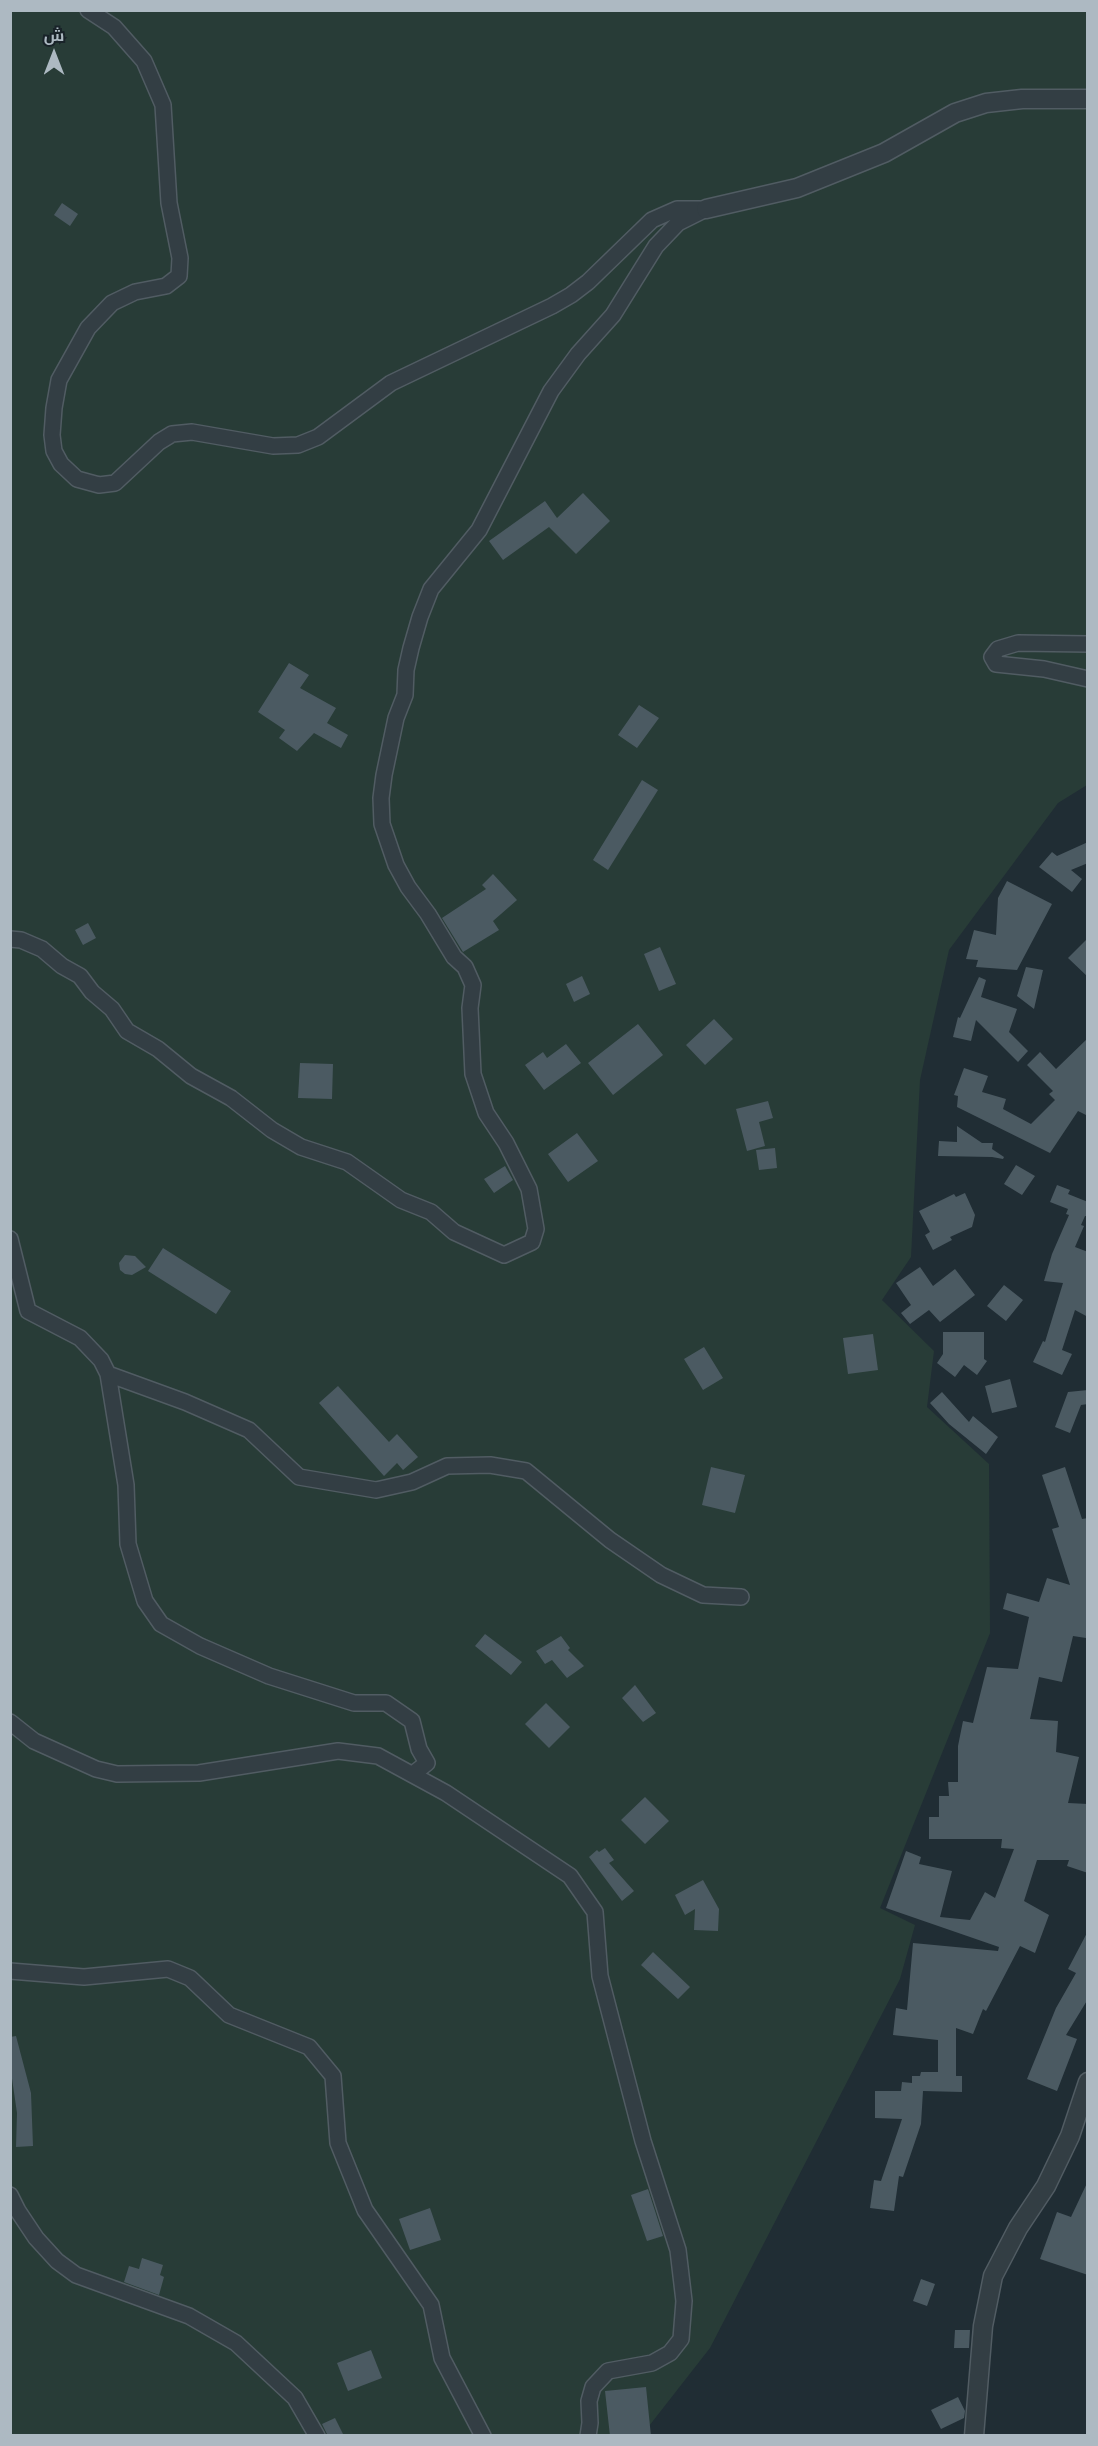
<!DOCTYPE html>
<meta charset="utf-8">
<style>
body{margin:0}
#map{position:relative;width:1098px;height:2446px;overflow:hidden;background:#202d34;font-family:"Fira Sans Condensed",Cairo,sans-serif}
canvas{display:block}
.frame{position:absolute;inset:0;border:12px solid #adb9c2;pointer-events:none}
.north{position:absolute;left:24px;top:24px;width:60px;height:60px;-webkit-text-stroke:4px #192329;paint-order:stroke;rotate:0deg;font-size:16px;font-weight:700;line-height:24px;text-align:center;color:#adb9c2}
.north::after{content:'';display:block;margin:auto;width:21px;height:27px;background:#adb9c2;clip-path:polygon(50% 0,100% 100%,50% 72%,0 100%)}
</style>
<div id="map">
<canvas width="1098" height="2446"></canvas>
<div class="frame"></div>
<div class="north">ش</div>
</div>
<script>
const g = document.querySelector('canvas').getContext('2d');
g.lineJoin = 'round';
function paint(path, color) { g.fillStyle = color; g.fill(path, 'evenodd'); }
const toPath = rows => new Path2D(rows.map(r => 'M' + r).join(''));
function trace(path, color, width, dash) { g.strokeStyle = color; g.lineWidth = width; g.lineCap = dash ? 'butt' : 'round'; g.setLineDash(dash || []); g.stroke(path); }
paint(toPath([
 [11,11,1087,11,1087,785,1058,803,949,950,920,1080,911,1257,882,1300,934,1351,927,1407,989,1464,990,1633,880,1908,915,1925,900,1979,710,2348,642,2435,11,2436]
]), '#283c37');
paint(toPath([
 [62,203,78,214,70,226,54,215],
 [583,493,610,521,576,554,549,527,503,560,489,541,545,501,557,518],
 [289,663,309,675,300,688,336,708,327,723,348,735,341,748,314,733,297,751,279,738,285,730,258,712],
 [639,705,659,718,637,748,618,735],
 [642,780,658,790,608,870,593,860],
 [1088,842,1088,863,1071,870,1082,879,1072,892,1039,867,1052,852,1057,856],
 [493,874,517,900,493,921,499,930,463,952,442,918,486,889,482,885],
 [1007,881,1052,904,1017,970,976,967,978,960,966,959,974,930,996,935,998,898],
 [88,923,96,938,83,945,75,930],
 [1088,938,1088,977,1068,958],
 [660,947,676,984,659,991,644,954],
 [1026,967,1043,970,1034,1009,1017,996],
 [582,976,590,994,574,1002,566,984],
 [979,977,986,980,981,997,1017,1009,1009,1032,1028,1051,1018,1062,976,1020,971,1041,953,1037,958,1017,960,1018],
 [714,1019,733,1039,705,1065,686,1045],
 [638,1024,663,1055,613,1095,588,1063],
 [1088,1038,1088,1116,1078,1111,1050,1153,957,1107,958,1096,954,1095,964,1068,988,1076,982,1092,1006,1099,1003,1109,1031,1124,1055,1100,1049,1094,1053,1091,1027,1065,1040,1052,1056,1069],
 [566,1044,581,1063,544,1090,525,1065,543,1052,547,1058],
 [300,1063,333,1064,332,1099,298,1098],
 [768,1101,773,1118,759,1122,765,1146,747,1151,736,1109],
 [957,1126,982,1143,993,1143,992,1149,1004,1157,1003,1159,992,1157,938,1156,939,1141,957,1142],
 [577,1133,598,1161,568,1182,548,1154],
 [775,1148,777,1168,759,1170,756,1150],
 [1016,1165,1035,1176,1022,1195,1004,1184],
 [505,1166,513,1180,494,1193,484,1179],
 [1057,1185,1070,1190,1068,1194,1088,1202,1088,1216,1085,1216,1081,1225,1084,1226,1075,1247,1088,1252,1088,1317,1075,1310,1062,1350,1072,1354,1062,1375,1033,1362,1043,1341,1045,1342,1063,1283,1044,1281,1052,1254,1069,1215,1066,1214,1068,1209,1050,1202],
 [965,1193,975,1215,972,1227,950,1237,952,1240,933,1250,925,1235,930,1232,919,1211,954,1194,956,1197],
 [163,1248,231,1291,216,1314,148,1271],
 [125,1255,135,1256,146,1267,132,1275,125,1274,120,1270,119,1263],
 [920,1267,933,1286,955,1269,975,1295,940,1322,929,1310,910,1324,901,1313,911,1305,896,1283],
 [1004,1285,1023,1300,1006,1321,987,1306],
 [943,1332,984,1332,984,1359,987,1361,977,1375,964,1365,955,1377,937,1363,943,1354],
 [873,1334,878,1370,848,1374,843,1338],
 [704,1347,723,1378,703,1390,684,1359],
 [1010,1379,1017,1407,992,1413,985,1386],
 [338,1386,389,1442,397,1434,418,1457,403,1470,397,1463,384,1476,319,1403],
 [1088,1390,1088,1404,1081,1405,1070,1433,1055,1427,1068,1392],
 [942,1392,969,1422,973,1416,998,1437,986,1454,949,1424,930,1403],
 [711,1467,745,1475,735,1513,702,1505],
 [1065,1467,1082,1519,1088,1518,1088,1629,1086,1638,1073,1636,1062,1682,1039,1677,1030,1719,1058,1721,1056,1752,1079,1757,1068,1803,1088,1804,1088,1873,1067,1866,1069,1860,1037,1860,1024,1901,1049,1915,1035,1953,1020,1946,986,2011,983,2009,973,2034,956,2028,956,2076,962,2076,962,2092,923,2091,921,2124,903,2177,899,2176,894,2211,870,2208,874,2180,881,2181,902,2119,875,2118,875,2091,901,2091,902,2082,912,2083,912,2076,920,2076,921,2072,938,2072,938,2040,893,2035,896,2008,907,2010,913,1943,998,1951,999,1947,886,1908,906,1851,921,1857,919,1864,952,1871,940,1917,970,1920,985,1892,995,1898,1014,1849,1001,1848,1002,1839,929,1839,929,1817,939,1817,939,1796,949,1796,948,1782,958,1782,958,1746,963,1721,973,1723,987,1667,1018,1669,1029,1617,1003,1609,1007,1593,1039,1602,1047,1578,1070,1585,1052,1529,1059,1527,1042,1475],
 [485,1634,522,1662,511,1675,475,1646],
 [561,1636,570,1648,568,1650,584,1666,567,1678,552,1660,545,1664,536,1651],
 [635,1685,656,1713,643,1722,622,1698],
 [546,1703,570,1727,549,1748,525,1724],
 [645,1797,669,1821,645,1844,621,1820],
 [605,1848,614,1860,609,1863,634,1891,622,1901,589,1857,597,1850,599,1852],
 [703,1880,719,1909,718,1931,694,1930,695,1909,685,1915,675,1895],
 [1088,1931,1088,1999,1066,2035,1077,2039,1057,2091,1027,2079,1056,2008,1076,1973,1068,1969],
 [653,1952,690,1987,678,1999,641,1965],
 [16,2036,31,2093,33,2146,16,2147,17,2113,10,2065,10,2037],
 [1088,2181,1088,2275,1040,2259,1057,2212,1071,2217],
 [648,2189,663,2236,647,2241,631,2195],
 [430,2208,441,2240,410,2250,399,2219],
 [142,2258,163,2265,160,2275,164,2277,159,2295,124,2282,129,2266,139,2269],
 [921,2279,935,2284,927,2306,913,2301],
 [955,2330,970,2330,969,2348,954,2348],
 [371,2350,382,2378,348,2391,337,2363],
 [646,2387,651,2436,610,2436,605,2391],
 [958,2397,965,2411,964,2418,941,2429,931,2410],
 [335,2418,344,2436,328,2436,322,2424]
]), '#4b5a62');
const minor = toPath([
 [88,10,114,27,144,61,163,105,169,203,180,258,179,276,166,286,135,292,112,303,88,328,59,380,54,408,52,435,54,451,61,464,77,479,99,485,115,483,159,442,172,434,192,432,273,446,298,445,318,437,391,383,552,306,571,295,588,282,652,220,677,209,700,209],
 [1088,644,1018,643,998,649,992,657,996,664,1044,669,1088,679],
 [10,939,21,940,42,949,62,966,80,976,92,992,112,1009,127,1031,158,1049,191,1076,231,1098,272,1130,301,1147,347,1162,401,1200,431,1212,454,1232,504,1255,532,1242,536,1229,529,1189,506,1143,486,1113,473,1074,470,1008,473,985,465,967,454,957,428,914,408,887,396,865,382,824,381,798,384,775,396,718,405,695,406,670,411,648,420,617,431,589,479,530,551,391,578,354,613,315,656,246,678,223,706,209],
 [10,1239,28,1311,80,1338,101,1360,108,1374,126,1485,128,1544,145,1601,161,1624,200,1646,269,1676,354,1703,386,1703,412,1721,419,1749,427,1763,413,1774],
 [108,1374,185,1402,249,1430,299,1477,376,1490,412,1482,447,1466,490,1465,526,1471,610,1540,661,1575,703,1595,741,1597],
 [10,1722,34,1741,96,1769,117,1774,199,1773,338,1751,378,1756,446,1793,570,1876,595,1912,600,1976,643,2141,678,2250,684,2301,681,2339,670,2353,652,2363,608,2371,593,2387,589,2401,590,2423,588,2436],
 [10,1971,84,1977,168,1969,190,1978,229,2015,309,2047,333,2076,338,2143,365,2210,431,2305,442,2358,483,2436],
 [10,2195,18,2211,36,2238,57,2261,76,2275,189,2316,236,2343,295,2398,317,2436]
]);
const tertiary = toPath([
 [706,209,797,188,884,153,955,113,986,103,1022,99,1088,99],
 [974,2436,983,2326,993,2276,1018,2228,1046,2186,1070,2136,1088,2082]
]);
trace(minor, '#515c63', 18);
trace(tertiary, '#515c63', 21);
trace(minor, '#333e44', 15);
trace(tertiary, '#333e44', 18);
</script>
